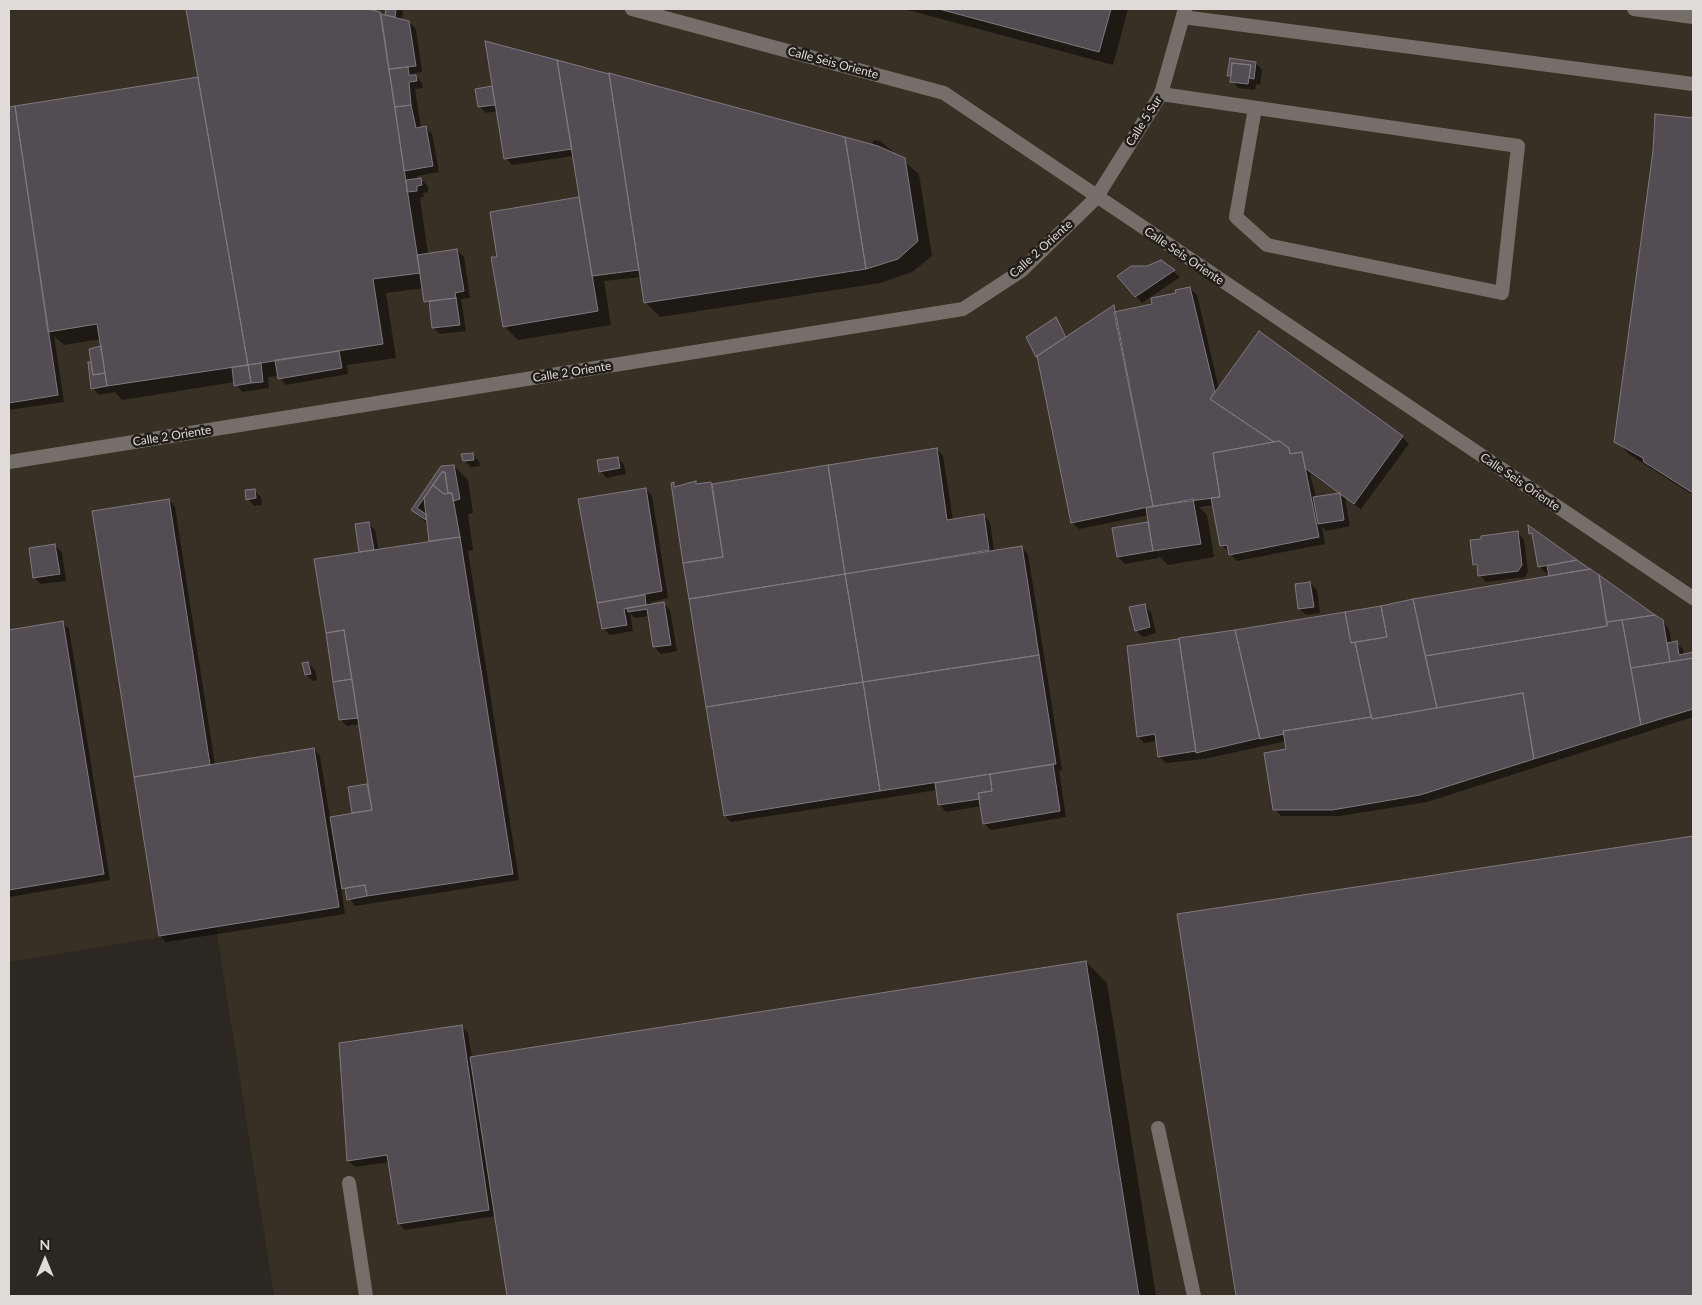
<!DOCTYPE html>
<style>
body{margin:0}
#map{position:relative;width:1702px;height:1305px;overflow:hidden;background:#2b2721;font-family:Lato,sans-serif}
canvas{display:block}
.frame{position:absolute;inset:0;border:10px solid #dedbd8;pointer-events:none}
.north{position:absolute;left:20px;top:1235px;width:50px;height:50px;-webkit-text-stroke:4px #211d18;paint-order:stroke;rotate:0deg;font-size:14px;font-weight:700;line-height:20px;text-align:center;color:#dedbd8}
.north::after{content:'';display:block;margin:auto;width:18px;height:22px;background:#dedbd8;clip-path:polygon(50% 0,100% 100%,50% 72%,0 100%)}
</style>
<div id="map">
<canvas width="1702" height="1305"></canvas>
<div class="frame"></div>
<div class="north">N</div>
</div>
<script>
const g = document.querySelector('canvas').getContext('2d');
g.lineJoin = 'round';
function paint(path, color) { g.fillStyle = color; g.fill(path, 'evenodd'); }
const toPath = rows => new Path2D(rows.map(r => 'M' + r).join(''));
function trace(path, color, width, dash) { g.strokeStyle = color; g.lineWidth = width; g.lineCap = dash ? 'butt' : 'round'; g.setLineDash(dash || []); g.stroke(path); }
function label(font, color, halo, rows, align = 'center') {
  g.font = font + ' Lato,sans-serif'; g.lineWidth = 5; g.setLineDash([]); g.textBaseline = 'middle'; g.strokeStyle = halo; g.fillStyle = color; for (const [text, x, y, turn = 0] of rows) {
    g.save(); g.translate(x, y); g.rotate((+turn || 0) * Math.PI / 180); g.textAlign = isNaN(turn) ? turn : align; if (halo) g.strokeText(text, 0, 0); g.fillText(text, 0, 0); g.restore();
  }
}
paint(toPath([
 [9,9,1693,9,1693,1296,274,1296,216,928,9,962]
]), '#373025');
paint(toPath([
 [187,9,361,9,386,16,387,9,400,9,403,12,402,20,409,22,416,29,422,72,414,73,422,83,423,88,415,89,421,129,425,128,432,134,439,172,417,176,417,180,421,180,428,186,428,192,423,193,424,197,420,198,428,255,457,251,464,257,470,298,461,299,466,331,440,334,434,328,431,306,425,301,424,288,386,293,396,358,347,365,348,374,286,385,279,376,268,377,269,388,242,392,235,382,122,400,115,392,99,395,93,388,89,364,92,364,102,347,101,339,64,345,54,336,64,402,9,410,9,108,199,78],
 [904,9,1128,9,1113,65],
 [1231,59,1256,63,1262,70,1260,85,1256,84,1255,90,1238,88,1228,75],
 [608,75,611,78,872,145,874,140,880,141,919,174,932,256,912,272,880,283,660,317,646,303,641,277,604,281,611,325,518,340,504,326,498,258,491,213,581,198,574,156,512,165,506,158,498,111,486,113,479,106,476,90],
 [1656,115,1693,120,1693,495,1630,455,1616,441,1654,151],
 [1161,261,1180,277,1142,303,1136,296,1147,267],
 [1190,288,1197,295,1219,389,1402,437,1409,444,1361,509,1345,498,1350,526,1326,531,1322,526,1325,544,1237,561,1222,545,1214,505,1199,507,1207,515,1214,557,1168,565,1159,556,1159,558,1125,564,1118,557,1114,529,1149,523,1148,515,1079,529,1072,522,1055,318,1068,337,1114,307,1119,312,1154,305],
 [1310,473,1340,494,1316,498],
 [937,449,943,456,953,520,984,516,990,522,994,551,1021,547,1028,554,1062,770,1059,771,1066,817,991,830,984,823,982,806,946,812,940,805,937,790,731,822,725,816,673,484,678,488,696,483,698,485,711,483,712,485],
 [472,454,479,461,480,466,471,467,464,460],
 [618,458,624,465,626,474,607,478,600,471],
 [454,466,468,480,473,513,468,514,473,550,468,551,519,880,355,906,341,886,345,914,166,942,160,935,169,500,175,507,215,765,314,749,320,756,330,818,354,814,350,788,369,785,360,724,347,726,340,719,361,553,356,525,369,524,375,530,379,551,432,542,428,525,413,510,441,468],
 [646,489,652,496,668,598,651,602,652,606,664,604,670,610,677,651,661,654,654,647,649,616,635,618,630,613,633,631,610,635,603,628,580,501],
 [254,490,261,497,262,505,254,506,248,499],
 [1530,528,1662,621,1669,629,1672,644,1676,643,1683,649,1684,655,1693,653,1693,717,1427,802,1340,816,1281,816,1275,809,1288,750,1286,741,1204,759,1166,763,1159,756,1157,741,1144,743,1138,736,1128,647,1347,613,1550,577,1550,573,1546,573,1539,566,1534,536],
 [1517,532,1524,539,1528,572,1525,577,1486,582,1480,575,1479,568,1474,564],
 [55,546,62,552,66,581,41,584,34,578],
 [1310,583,1317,590,1320,613,1306,615,1300,609],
 [1144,605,1151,612,1156,633,1143,637,1136,630],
 [62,622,69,629,110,880,9,897,9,631],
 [308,663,315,670,317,680,313,681,306,675],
 [1693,837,1693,1296,1237,1296,1178,915],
 [1086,962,1107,983,1156,1296,509,1296,496,1216,405,1230,399,1224,389,1162,355,1167,348,1160,461,1026,468,1033,472,1058]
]), '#0007');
const building = toPath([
 [186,9,368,9,380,12,420,273,373,279,383,344,248,365,186,9],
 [386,9,396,9,395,17,385,15,386,9],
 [939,9,1111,9,1099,52,939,9],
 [381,14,409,21,416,66,389,69,381,14],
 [485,41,557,60,572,149,504,159,485,41],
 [1230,58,1256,62,1254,79,1249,78,1251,65,1232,63,1231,76,1227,76,1230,58],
 [557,60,609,74,639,270,592,276,557,60],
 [1232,63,1251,65,1248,84,1230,82,1232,63],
 [408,67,409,75,416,75,417,81,409,82,411,105,395,107,389,69,408,67],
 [609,73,845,137,866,269,644,303,609,73],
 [198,77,248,365,107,386,97,324,48,332,15,106,198,77],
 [492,86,495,105,478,107,475,89,492,86],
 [411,105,416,128,426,126,433,166,404,171,395,107,411,105],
 [15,106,58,395,9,403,9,107,15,106],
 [1655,114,1693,118,1693,493,1644,462,1643,458,1614,442,1653,151,1655,114],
 [845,137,878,146,905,158,918,241,898,259,866,269,845,137],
 [421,178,422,185,417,186,417,191,407,192,406,180,421,178],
 [579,197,598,311,503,327,491,257,497,257,490,212,579,197],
 [457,249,464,291,455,293,456,298,424,302,417,255,457,249],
 [1161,260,1175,270,1135,297,1117,276,1131,266,1147,266,1161,260],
 [1190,287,1215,392,1210,399,1274,442,1213,453,1220,497,1153,506,1114,312,1152,304,1151,298,1176,293,1175,290,1190,287],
 [456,298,460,325,432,328,429,301,456,298],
 [1114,305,1153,506,1071,523,1037,356,1114,305],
 [1056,317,1066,337,1036,357,1026,337,1056,317],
 [1259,331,1403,436,1354,504,1305,468,1302,452,1290,454,1289,448,1279,441,1274,442,1210,399,1259,331],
 [101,346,105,373,93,375,89,349,101,346],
 [339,351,342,368,278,379,275,360,339,351],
 [88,362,91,362,93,375,105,373,107,386,91,389,88,362],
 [261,363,263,382,251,383,248,365,261,363],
 [248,365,251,383,234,386,232,367,248,365],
 [1279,441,1289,448,1290,454,1302,452,1319,537,1229,555,1227,545,1220,546,1211,498,1220,497,1213,453,1279,441],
 [937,448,947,520,984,514,989,550,845,574,828,465,937,448],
 [473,453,474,460,463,461,461,454,473,453],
 [618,457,620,468,599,472,597,460,618,457],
 [454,465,460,499,453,501,452,493,448,493,445,472,442,472,417,508,427,515,426,520,411,510,441,466,454,465],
 [828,465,845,574,689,599,683,563,723,557,712,484,828,465],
 [442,472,445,472,448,493,444,494,433,485,442,472],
 [696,481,696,484,711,482,723,557,683,563,671,483,674,482,674,487,696,481],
 [433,485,444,494,452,493,460,537,429,541,424,498,433,485],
 [646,488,662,591,597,603,578,499,646,488],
 [255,489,256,498,246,500,245,490,255,489],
 [1340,493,1344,520,1318,524,1313,497,1340,493],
 [169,499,210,765,134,777,92,511,169,499],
 [1193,499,1201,544,1153,551,1146,508,1193,499],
 [369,522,374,550,359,552,355,524,369,522],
 [1148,522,1153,551,1117,557,1112,528,1148,522],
 [1528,525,1577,560,1538,567,1532,533,1529,534,1528,525],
 [1518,531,1522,565,1518,571,1478,576,1477,564,1473,565,1470,540,1481,539,1481,536,1518,531],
 [460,537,513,874,367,896,365,885,342,889,330,817,372,810,344,630,326,633,314,559,460,537],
 [55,544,60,574,33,578,29,548,55,544],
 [1022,546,1039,655,863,682,845,574,1022,546],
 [1577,560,1590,569,1549,576,1547,566,1577,560],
 [1590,569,1599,575,1607,626,1425,656,1413,599,1590,569],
 [845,574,863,682,706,707,689,599,845,574],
 [1599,575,1655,615,1607,622,1599,575],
 [1310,582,1314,607,1298,609,1295,584,1310,582],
 [645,595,646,605,624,609,627,625,602,629,597,603,645,595],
 [1413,599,1437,708,1372,719,1355,642,1387,637,1381,606,1413,599],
 [664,602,671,645,653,647,647,609,628,612,627,608,664,602],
 [1145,604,1150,627,1135,631,1129,607,1145,604],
 [1381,606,1387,637,1351,643,1345,612,1381,606],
 [1345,612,1351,643,1355,642,1371,717,1283,731,1284,734,1260,739,1235,630,1345,612],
 [1655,615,1663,620,1670,662,1631,668,1622,620,1655,615],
 [1622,620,1641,725,1534,759,1523,693,1437,708,1425,656,1607,626,1607,622,1622,620],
 [63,621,104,874,9,890,9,630,63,621],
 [344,630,352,679,333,682,326,633,344,630],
 [1235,630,1260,738,1196,753,1179,638,1235,630],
 [1179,639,1196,751,1158,757,1155,734,1137,737,1127,646,1179,639],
 [1677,641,1679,655,1693,652,1693,658,1670,662,1667,643,1677,641],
 [1039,655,1056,764,880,791,863,682,1039,655],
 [1693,658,1693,709,1641,725,1631,668,1693,658],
 [308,662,311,674,305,675,302,663,308,662],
 [352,679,358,718,339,720,333,682,352,679],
 [863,682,880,791,724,816,706,707,863,682],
 [1523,693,1534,759,1420,795,1332,810,1273,810,1264,753,1286,749,1283,731,1371,717,1372,719,1523,693],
 [314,748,339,907,159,936,134,777,314,748],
 [1053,764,1060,811,983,824,978,793,992,791,990,774,1053,764],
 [990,774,992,791,978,793,980,799,938,805,935,783,990,774],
 [367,784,372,810,352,813,348,787,367,784],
 [1693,836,1693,1296,1236,1296,1177,914,1693,836],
 [365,885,367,896,347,900,345,888,365,885],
 [1086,961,1139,1296,507,1296,470,1057,1086,961],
 [462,1025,489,1210,398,1224,387,1155,347,1161,339,1043,462,1025]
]);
paint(building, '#524d53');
trace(building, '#7f7980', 1);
trace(toPath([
 [632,9,944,93,1693,598],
 [1634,9,1693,17],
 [1183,17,1693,84],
 [1161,94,1518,146,1502,293,1267,245,1236,217,1255,108],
 [1158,1128,1194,1296],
 [349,1183,366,1296]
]), '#746f68', 14);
trace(toPath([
 [9,462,963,309,1021,271,1096,198,1161,94,1185,9]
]), '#746f68', 14);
label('12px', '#dedbd8', '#211d18', [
 ["Calle Seis Oriente",833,63,15],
 ["Calle 5 Sur",1144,121,-58],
 ["Calle 2 Oriente",1041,249,-42],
 ["Calle Seis Oriente",1184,256,34],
 ["Calle 2 Oriente",572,372,-9],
 ["Calle 2 Oriente",172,436,-9],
 ["Calle Seis Oriente",1520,482,34]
]);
</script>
